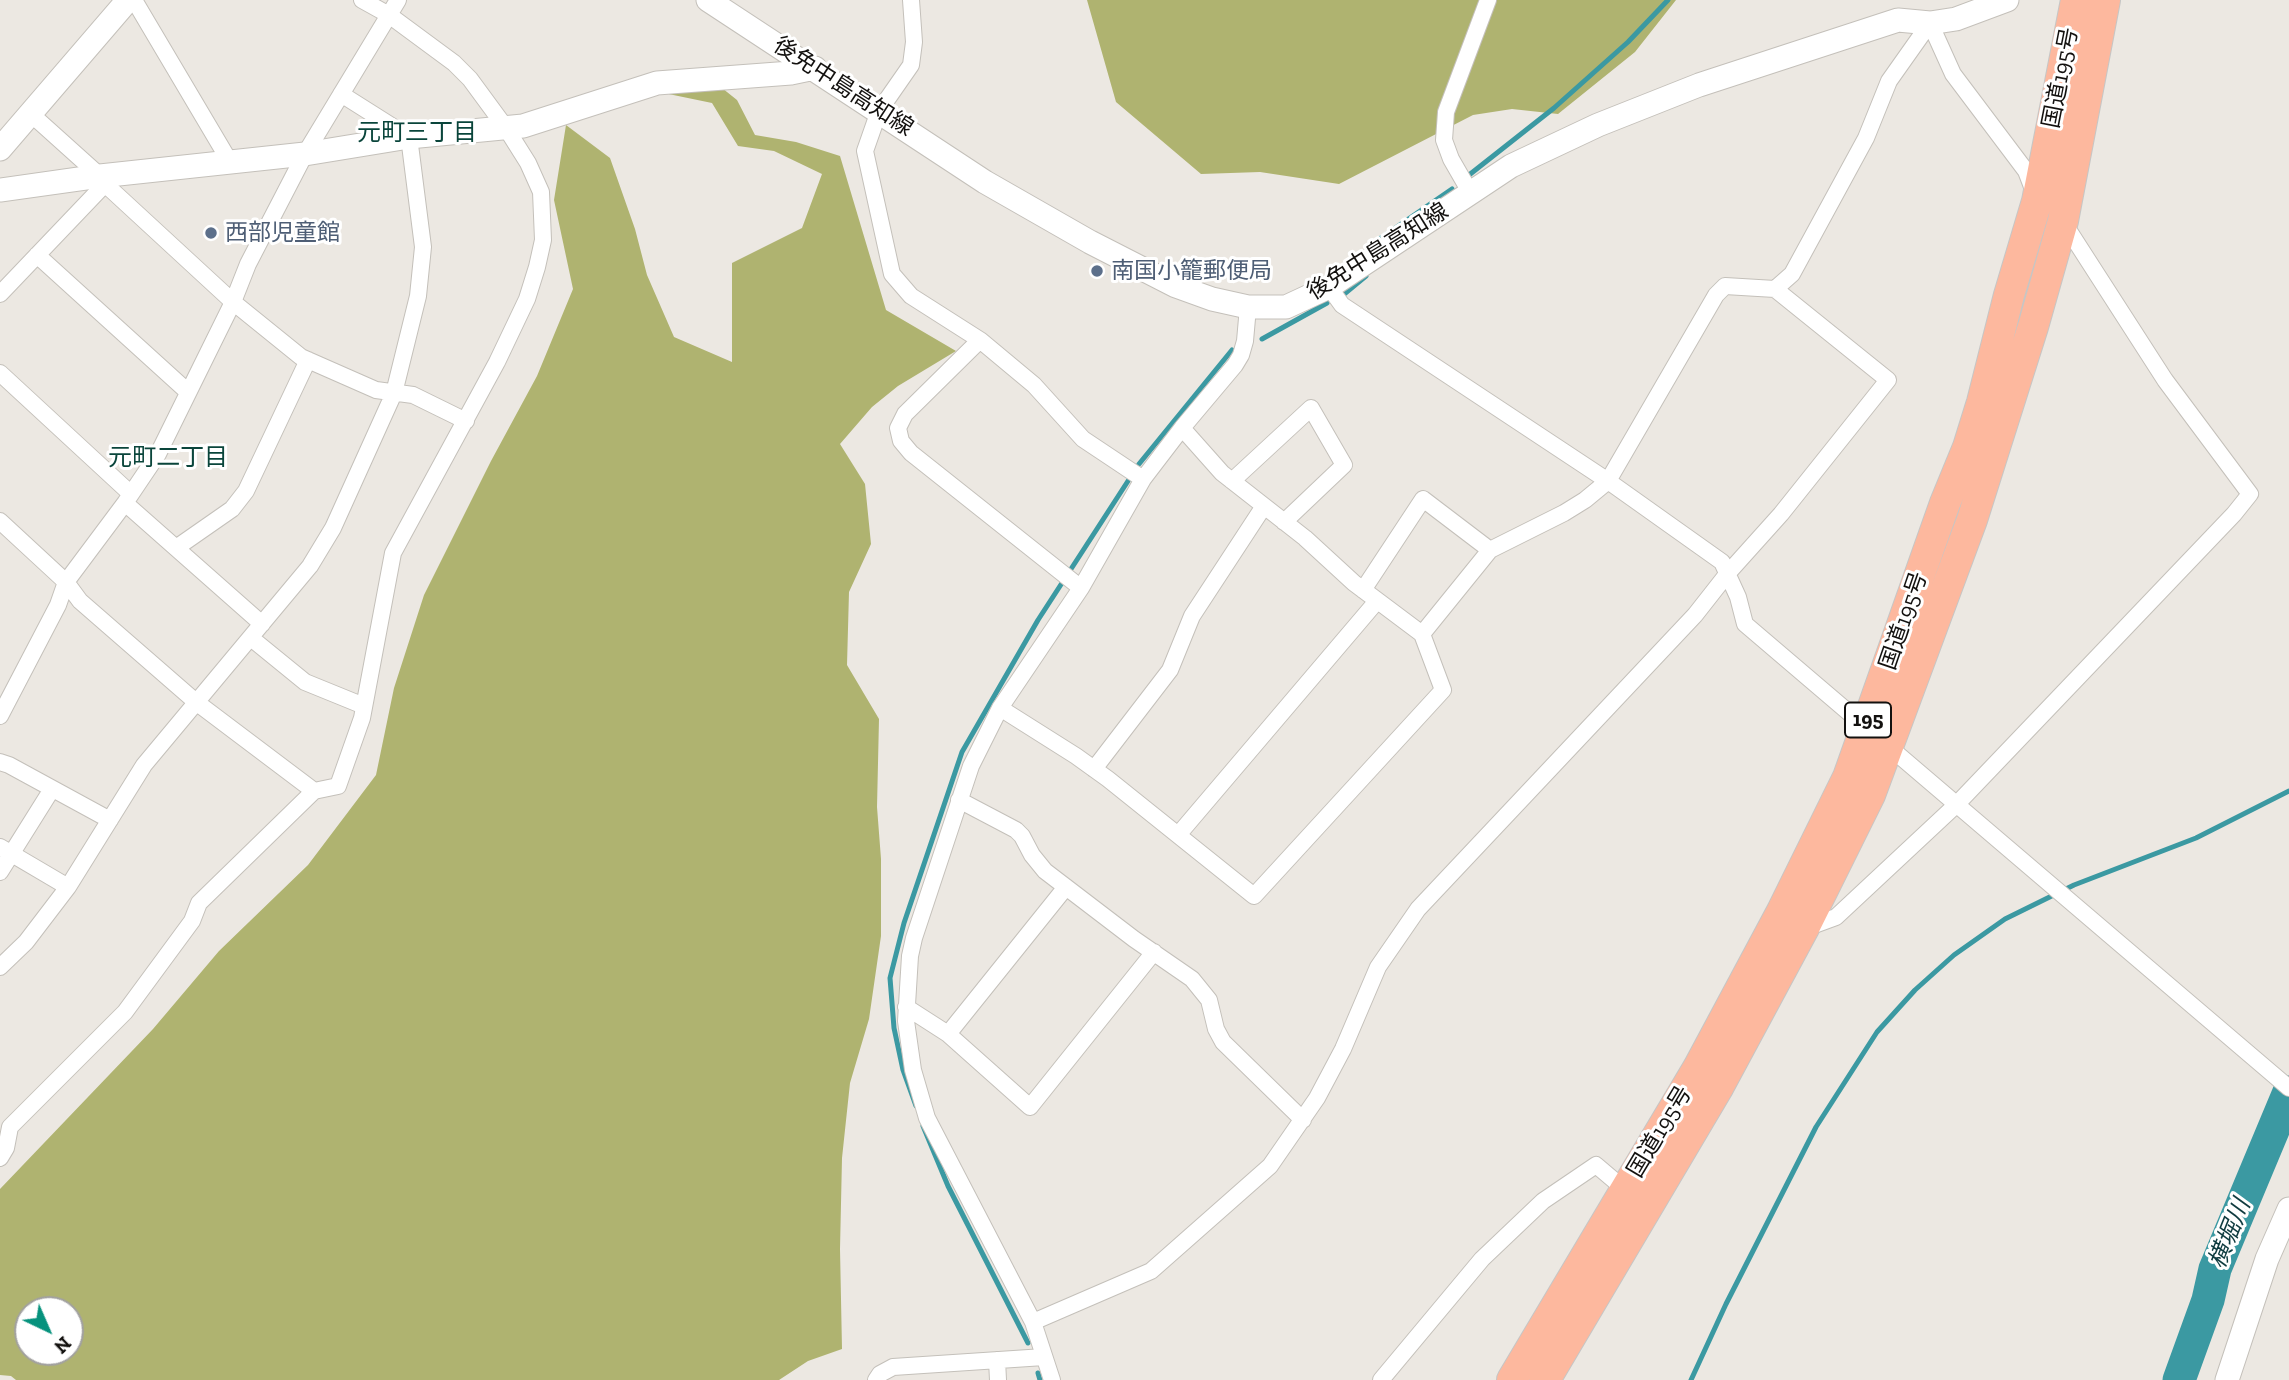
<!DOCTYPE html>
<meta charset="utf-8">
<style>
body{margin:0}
#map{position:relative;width:2289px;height:1380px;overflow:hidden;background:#ece8e2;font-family:"Zilla Slab",serif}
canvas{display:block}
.north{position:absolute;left:14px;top:1296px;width:70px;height:70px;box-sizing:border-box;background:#fff;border:2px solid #a1a09f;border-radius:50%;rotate:136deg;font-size:19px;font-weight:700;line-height:28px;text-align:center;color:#13110f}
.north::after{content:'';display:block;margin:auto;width:24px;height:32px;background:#06927d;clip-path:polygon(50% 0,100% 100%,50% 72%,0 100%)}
</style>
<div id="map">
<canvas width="2289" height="1380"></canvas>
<div class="north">N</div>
</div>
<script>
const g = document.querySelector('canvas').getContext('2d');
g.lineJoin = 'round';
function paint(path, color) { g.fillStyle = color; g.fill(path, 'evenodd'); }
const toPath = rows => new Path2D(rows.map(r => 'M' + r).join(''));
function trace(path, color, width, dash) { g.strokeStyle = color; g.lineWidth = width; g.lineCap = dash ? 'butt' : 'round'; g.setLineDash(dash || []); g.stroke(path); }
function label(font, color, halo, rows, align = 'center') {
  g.font = font + ' "Zilla Slab","Noto Sans JP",serif'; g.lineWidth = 6; g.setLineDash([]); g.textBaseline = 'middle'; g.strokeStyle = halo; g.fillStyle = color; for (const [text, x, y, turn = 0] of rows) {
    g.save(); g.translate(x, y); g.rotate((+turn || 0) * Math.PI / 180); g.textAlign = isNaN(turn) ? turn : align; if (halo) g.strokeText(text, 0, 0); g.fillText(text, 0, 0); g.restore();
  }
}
paint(toPath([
 [1087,0,1676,0,1635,52,1558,114,1512,109,1473,115,1339,184,1260,172,1201,174,1116,102],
 [722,88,737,100,755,135,796,142,840,156,886,310,956,351,898,386,872,407,840,444,865,484,871,544,849,592,847,665,879,719,877,807,881,859,881,936,869,1019,850,1083,842,1158,840,1249,842,1349,808,1361,779,1380,16,1380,11,1376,0,1375,0,1189,153,1029,219,951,308,865,376,775,394,688,424,595,491,461,537,376,573,289,554,200,566,125,610,158,635,229,647,275,674,337,732,362,732,263,802,228,822,174,774,151,738,146,712,103,654,91],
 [28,1310,70,1310,70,1352,28,1352]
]), '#afb370');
trace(toPath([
 [1469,175,1554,108,1628,42,1668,0],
 [1374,248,1375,242,1452,189],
 [1343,295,1366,276],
 [1262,339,1327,303],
 [1139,464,1232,350],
 [916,1106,903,1070,894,1028,890,978,904,923,962,752,1038,620,1128,481],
 [923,1126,948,1186,1028,1343],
 [1038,1373,1040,1380],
 [1691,1380,1726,1304,1816,1127,1877,1032,1915,990,1954,955,2005,919,2074,885,2196,838,2289,791]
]), '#3b99a2', 5);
trace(toPath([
 [2179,1380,2208,1300,2215,1269,2289,1092]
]), '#3b99a2', 33);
const street = toPath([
 [134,0,230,162],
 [911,0,914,42,911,65,879,111,865,151,892,274,911,296,980,340,1034,385,1083,439,1143,479],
 [1930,23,1953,74,2026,171,2034,192],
 [31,114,100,176,105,184,233,302,301,357,376,390,413,395,466,421],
 [1470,192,1451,159,1444,140,1446,112,1488,0],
 [37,255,188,392],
 [1329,287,1342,305,1608,481,1722,562,1738,597,1745,624,2289,1088],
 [0,294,105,184],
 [980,340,905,414,898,428,901,441,911,453,1081,588],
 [0,373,131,494],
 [1232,481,1311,408,1344,465,1284,522],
 [125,503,262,624],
 [0,521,66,582,80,601,196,702,314,791],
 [176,548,232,509,246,491,308,360],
 [1363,590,1423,499,1490,550],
 [1422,634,1490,550,1564,513,1585,500,1608,481,1716,295,1725,286,1775,289,1792,274,1866,138,1889,81,1930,23],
 [251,638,305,682,364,706],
 [1000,708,1076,756,1108,779,1254,896,1443,690,1422,634,1354,583,1305,538,1222,473,1182,428],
 [0,716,58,605,66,582,125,503,158,454,233,302,248,264,305,154,398,0],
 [0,762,9,765,110,820],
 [1094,769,1170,670,1192,616,1264,506],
 [959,800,1016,830,1022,836,1032,855,1045,871,1134,939,1192,979,1209,1000,1216,1029,1223,1042,1303,1120],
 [1178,835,1377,601],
 [0,847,68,887],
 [0,872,52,789],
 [1806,928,1836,917,1956,805,2234,514,2250,494,2165,380,2062,220],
 [0,967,26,942,68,887,144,765,310,566,333,528,394,393,418,296,423,247,409,137,341,94],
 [906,1007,948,1034,1030,1107,1154,952],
 [948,1034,1066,887],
 [0,1158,6,1148,10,1127,125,1012,192,921,199,903,314,791,338,786,362,718,393,553,497,362,527,299,537,267,543,240,541,192,528,163,506,128,470,79,454,63,389,15,362,0],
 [1033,1322,1151,1271,1270,1166,1317,1098,1343,1049,1378,967,1418,909,1695,615,1728,573,1781,514,1888,380,1775,289],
 [997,1360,998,1380],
 [876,1380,880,1374,893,1367,1044,1357],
 [1052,1380,1033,1322,927,1118,913,1070,906,1021,910,956,914,938,971,766,1000,708,1081,588,1143,479,1182,428,1235,365,1241,355,1245,341,1248,307],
 [1381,1380,1482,1259,1543,1201,1596,1165,1629,1193]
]);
const secondary = toPath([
 [708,0,985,182,1090,242,1176,286,1212,299,1248,307,1286,307,1329,287,1511,166,1598,125,1699,85,1898,20,1930,23,1956,19,2007,0],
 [0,149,128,0],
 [0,190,100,176,305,154,409,137,523,126,657,83,791,73,815,68],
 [2227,1380,2267,1259,2289,1209]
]);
const highway = toPath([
 [1512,1380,1698,1068,1782,911,1848,777,1945,503,1968,447,1982,402,2009,295,2037,201,2076,0],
 [1545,1380,1719,1086,1804,928,1870,795,1972,520,2033,327,2063,221,2105,0]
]);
trace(street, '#c4c0ba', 18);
trace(secondary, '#c4c0ba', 25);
trace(highway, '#c6c6c5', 32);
trace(street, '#fff', 16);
trace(secondary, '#fff', 23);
trace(highway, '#fdb89e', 30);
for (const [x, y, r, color] of [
 [211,233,7,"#5c6f8a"],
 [1097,271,7,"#5c6f8a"]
]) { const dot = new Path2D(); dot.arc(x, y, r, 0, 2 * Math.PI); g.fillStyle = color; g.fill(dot); trace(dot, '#fff', 2.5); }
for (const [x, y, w] of [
 [1868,720,46]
]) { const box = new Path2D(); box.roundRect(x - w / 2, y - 17.5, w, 35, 5); g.fillStyle = '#fff'; g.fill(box); trace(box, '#13110f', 2); }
label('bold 21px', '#13110f', null, [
 ["195",1868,720]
]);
label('23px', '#13110f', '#fff', [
 ["国道195号",2061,78,-79],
 ["後免中島高知線",843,87,33],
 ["後免中島高知線",1378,252,-32],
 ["国道195号",1904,621,-71],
 ["国道195号",1660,1132,-59]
]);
label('23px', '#4e5e75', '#fff', [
 ["西部児童館",225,233],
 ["南国小籠郵便局",1111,271]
], 'left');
label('24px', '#0a453b', '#fff', [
 ["元町三丁目",417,133],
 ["元町二丁目",168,458]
]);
label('italic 24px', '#0f3b3f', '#fff', [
 ["横堀川",2230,1234,-68]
]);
</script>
